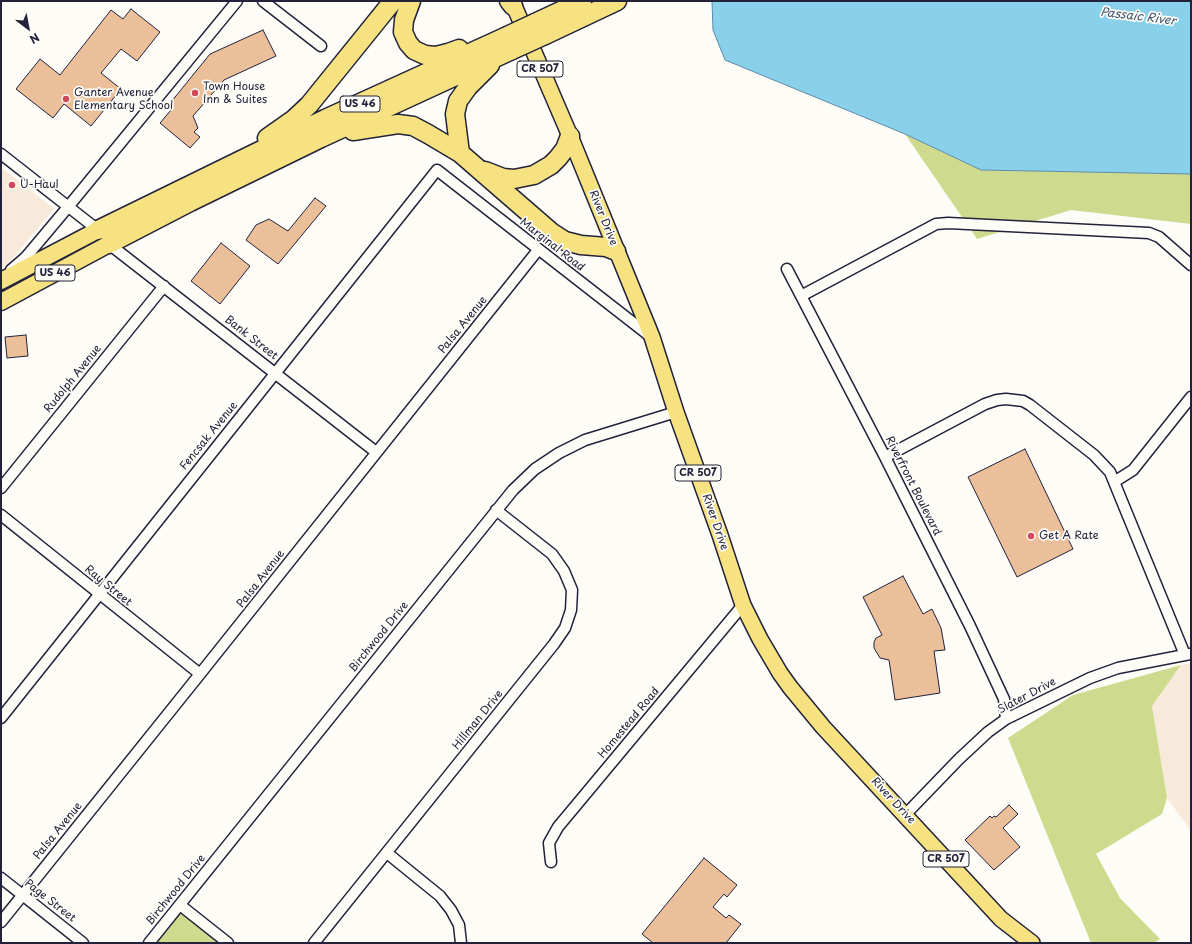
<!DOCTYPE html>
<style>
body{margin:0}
#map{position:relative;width:1192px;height:944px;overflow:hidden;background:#fdfcf7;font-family:"Playpen Sans",sans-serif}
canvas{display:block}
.frame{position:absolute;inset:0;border:2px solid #22223b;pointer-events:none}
.north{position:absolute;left:8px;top:8px;width:40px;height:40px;-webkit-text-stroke:3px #fdfcf7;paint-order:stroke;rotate:148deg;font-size:11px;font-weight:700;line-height:16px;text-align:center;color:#22223b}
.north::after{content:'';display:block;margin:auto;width:14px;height:18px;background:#22223b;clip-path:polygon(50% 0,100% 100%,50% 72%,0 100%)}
</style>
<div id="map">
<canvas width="1192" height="944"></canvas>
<div class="frame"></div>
<div class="north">N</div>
</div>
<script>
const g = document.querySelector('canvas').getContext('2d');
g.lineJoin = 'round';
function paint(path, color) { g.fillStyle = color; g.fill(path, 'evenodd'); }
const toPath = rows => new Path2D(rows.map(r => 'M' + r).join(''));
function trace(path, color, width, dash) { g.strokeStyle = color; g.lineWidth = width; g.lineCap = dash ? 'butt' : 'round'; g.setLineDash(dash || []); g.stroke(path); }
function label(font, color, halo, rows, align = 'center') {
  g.font = font + ' "Playpen Sans",sans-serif'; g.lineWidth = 3.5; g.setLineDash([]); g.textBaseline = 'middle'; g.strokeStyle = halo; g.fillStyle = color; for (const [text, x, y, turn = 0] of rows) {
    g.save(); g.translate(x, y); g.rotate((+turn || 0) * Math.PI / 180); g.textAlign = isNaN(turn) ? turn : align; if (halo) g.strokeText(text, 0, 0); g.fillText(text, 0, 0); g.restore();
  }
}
paint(toPath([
 [1,167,54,209,7,265,1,270],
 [1191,663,1191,831,1167,798,1152,706,1181,665]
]), '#f7eadb');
paint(toPath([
 [905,134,981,170,1191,174,1191,224,1071,210,977,239],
 [1181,665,1152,706,1167,798,1162,814,1096,854,1120,898,1160,939,1154,943,1091,943,1008,738,1073,695],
 [180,905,228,943,149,943]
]), '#cedb8e');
const water = toPath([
 [712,1,1191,1,1191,174,981,170,905,134,725,60,713,30,712,1]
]);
paint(water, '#89d0eb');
trace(water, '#608aa5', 1);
const building = toPath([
 [131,9,160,32,137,61,121,49,101,73,121,89,91,126,64,104,53,118,16,89,40,59,60,75,111,10,123,19,131,9],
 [263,30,276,56,224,80,193,116,198,128,194,132,200,137,190,148,160,123,171,110,167,107,210,54,263,30],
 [315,198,326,206,278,264,246,240,256,225,269,219,288,231,315,198],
 [221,243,250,266,220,304,191,281,221,243],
 [26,335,28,356,7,358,5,337,26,335],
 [1025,449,1073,549,1017,577,968,477,1025,449],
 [903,576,923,614,932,609,941,628,945,650,934,651,940,693,895,700,889,660,880,658,874,648,874,642,876,638,882,635,863,597,903,576],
 [1009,805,1018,814,1003,828,1020,847,994,870,965,840,990,816,992,818,994,816,996,817,1009,805],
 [704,858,737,885,727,897,724,894,713,907,726,918,729,915,741,924,726,943,653,943,642,934,704,858]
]);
paint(building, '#eabf9a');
trace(building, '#22223b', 1);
const minor = toPath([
 [263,1,321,46],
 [1,154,98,230],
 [109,244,376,452],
 [787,269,885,457,970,626,1004,699,1006,719],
 [11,270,26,257,68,207,237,1],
 [801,296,936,224,948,223,1149,233,1159,237,1191,265],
 [885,457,985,404,997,400,1006,399,1023,401,1030,405,1094,455,1110,472,1185,655],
 [1114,482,1133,470,1191,397],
 [1,488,164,286],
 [1,515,200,674],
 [1,718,437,170,650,336],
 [905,815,959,759,988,732,1006,719,1090,678,1118,668,1190,654],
 [387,853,440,896,451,910,459,925,461,943],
 [551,862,549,843,558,827,743,605],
 [1,878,83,943],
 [180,905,228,943],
 [1,922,200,674,538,250],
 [149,943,513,490,535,469,559,453,585,440,676,412],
 [314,943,554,644,565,628,571,610,572,590,564,571,552,554,496,510]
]);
const primary = toPath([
 [512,1,570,136,652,337,676,412,720,535,743,605,760,639,780,673,790,687,823,727,1001,919,1032,943]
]);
const trunk = toPath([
 [1,281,98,230],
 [1,302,109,244]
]);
const motorway = toPath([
 [411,1,404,20,403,32,408,43,414,50,425,55,436,56,448,53,459,49],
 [509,1,513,6],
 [535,23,582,1],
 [545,35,617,1],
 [353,131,398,124,413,126,428,134,460,153,551,232,565,241,581,245,606,247,616,251],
 [267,138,294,119,309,105,393,1],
 [460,153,455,114,458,101,468,87,490,65],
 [485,171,503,178,514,179,534,175,551,165,558,158,565,149,570,136],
 [98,230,325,119,505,37],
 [109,244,190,202,321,138,512,50]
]);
trace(minor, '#22223b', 13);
trace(primary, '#22223b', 18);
trace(trunk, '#22223b', 19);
trace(motorway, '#22223b', 21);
trace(minor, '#fdfcf7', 10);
trace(primary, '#f7e281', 15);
trace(trunk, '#f7e281', 16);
trace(motorway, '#f7e281', 18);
const motorwayBridge = toPath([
 [505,37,535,23],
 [512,50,545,35]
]);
trace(motorwayBridge, '#22223b', 21, []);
trace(motorwayBridge, '#f7e281', 18);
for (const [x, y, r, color] of [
 [195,93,4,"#d1495b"],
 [66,99,4,"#d1495b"],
 [12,185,4,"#d1495b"],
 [1031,536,4,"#d1495b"]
]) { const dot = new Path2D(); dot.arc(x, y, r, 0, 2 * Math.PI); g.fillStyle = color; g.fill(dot); trace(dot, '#fdfcf7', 1.5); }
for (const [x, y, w] of [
 [540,69,46],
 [360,104,40],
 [55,273,40],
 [698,473,46],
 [946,859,46]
]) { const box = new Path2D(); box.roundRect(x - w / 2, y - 8, w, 16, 3); g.fillStyle = '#fdfcf7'; g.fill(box); trace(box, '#22223b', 1); }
label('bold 10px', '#22223b', null, [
 ["CR 507",540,69],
 ["US 46",360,104],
 ["US 46",55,273],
 ["CR 507",698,473],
 ["CR 507",946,859]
]);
label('11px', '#22223b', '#fdfcf7', [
 ["Town House",203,87],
 ["Inn & Suites",203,100],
 ["Ganter Avenue",74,93],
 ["Elementary School",74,106],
 ["U-Haul",20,185],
 ["Get A Rate",1039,536]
], 'left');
label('11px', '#22223b', '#fdfcf7', [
 ["River Drive",603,218,68],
 ["Marginal Road",552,245,38],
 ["Palsa Avenue",463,325,-51],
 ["Bank Street",251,338,38],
 ["Rudolph Avenue",73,379,-51],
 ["Fencsak Avenue",209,436,-51],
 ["Riverfront Boulevard",913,486,63],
 ["River Drive",715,522,71],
 ["Palsa Avenue",261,579,-52],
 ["Ray Street",108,586,39],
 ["Birchwood Drive",379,637,-51],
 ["Slater Drive",1027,696,-28],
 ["Hillman Drive",478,720,-51],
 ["Homestead Road",629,723,-50],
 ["River Drive",893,801,47],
 ["Palsa Avenue",58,831,-51],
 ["Birchwood Drive",176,890,-51],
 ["Page Street",50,901,38]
]);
label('italic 12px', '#415670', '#fdfcf7', [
 ["Passaic River",1138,17,7]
]);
</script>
